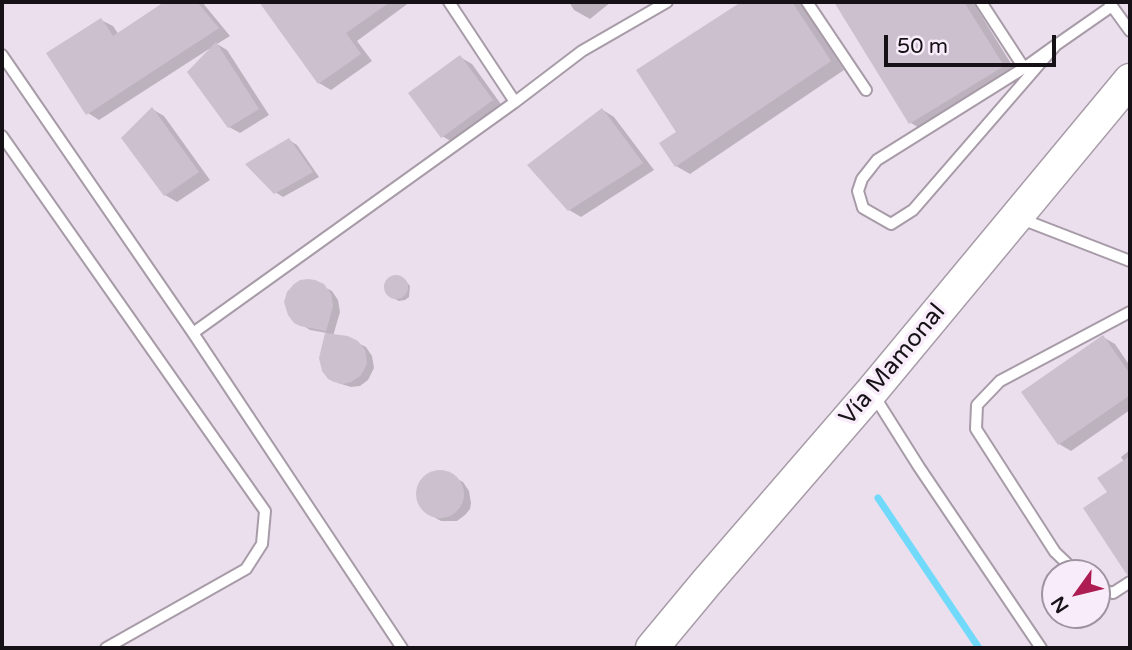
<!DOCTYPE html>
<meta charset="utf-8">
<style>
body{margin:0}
#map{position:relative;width:1132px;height:650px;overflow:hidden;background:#ecdfed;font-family:"Varela Round",sans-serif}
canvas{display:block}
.frame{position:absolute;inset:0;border:4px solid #151116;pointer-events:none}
.north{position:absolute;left:1041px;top:559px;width:70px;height:70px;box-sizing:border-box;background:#f9ecfa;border:2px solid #9e949f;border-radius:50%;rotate:236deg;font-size:19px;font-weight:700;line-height:28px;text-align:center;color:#151116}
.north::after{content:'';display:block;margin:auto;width:24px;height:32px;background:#ad1c53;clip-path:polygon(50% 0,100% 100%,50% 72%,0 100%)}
.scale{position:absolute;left:884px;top:35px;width:172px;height:32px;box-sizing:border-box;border:4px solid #151116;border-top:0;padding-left:9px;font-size:21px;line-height:24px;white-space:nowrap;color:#151116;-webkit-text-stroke:5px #f9ecfa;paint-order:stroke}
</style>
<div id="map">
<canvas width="1132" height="650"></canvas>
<div class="frame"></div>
<div class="north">N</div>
<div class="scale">50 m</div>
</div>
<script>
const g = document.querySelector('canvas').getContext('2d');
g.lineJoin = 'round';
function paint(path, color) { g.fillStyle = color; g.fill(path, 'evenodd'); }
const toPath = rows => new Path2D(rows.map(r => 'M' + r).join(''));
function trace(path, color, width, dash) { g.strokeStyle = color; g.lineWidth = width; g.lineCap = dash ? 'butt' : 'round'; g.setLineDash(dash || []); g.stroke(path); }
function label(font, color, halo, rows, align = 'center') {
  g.font = font + ' "Varela Round",sans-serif'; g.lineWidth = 7; g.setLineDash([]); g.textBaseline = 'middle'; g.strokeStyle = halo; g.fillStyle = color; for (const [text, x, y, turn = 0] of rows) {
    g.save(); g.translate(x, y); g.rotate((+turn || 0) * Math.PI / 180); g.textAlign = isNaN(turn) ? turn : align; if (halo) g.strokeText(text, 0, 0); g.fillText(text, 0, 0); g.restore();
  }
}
paint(toPath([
 [167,2,202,2,230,36,217,44,227,50,269,115,240,133,229,127,209,49,99,120,88,113,101,20,113,26,119,35],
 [261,2,410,2,357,41,372,61,331,90,319,83],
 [569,2,611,2,590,19,574,10],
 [744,2,800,2,844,70,690,174,676,166,678,132,638,70],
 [836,2,973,2,1018,75,926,132,911,123],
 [460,57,472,64,503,107,454,143,442,136],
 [152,109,164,116,210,180,177,202,165,195],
 [603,110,614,117,654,170,581,217,569,210],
 [289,140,297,145,319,177,283,197,275,192],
 [395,276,405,280,410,286,409,297,405,300,399,301,393,298,388,295,385,289,385,283,389,279],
 [314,282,332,291,338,300,340,312,333,336,348,338,366,347,372,356,374,368,368,380,360,386,351,387,338,383,320,358,327,333,310,330,296,321],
 [1103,337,1115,344,1130,366,1130,410,1071,451,1059,444],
 [1130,450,1130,570,1122,565,1109,493,1124,462,1121,457],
 [432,473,446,473,463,482,469,491,471,503,470,509,465,515,457,521,441,521,427,513,421,506,417,494,420,484,426,477]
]), '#0003');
trace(toPath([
 [878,498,979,648]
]), '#71dafb', 7);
paint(toPath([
 [164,2,197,2,219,28,86,115,46,53,101,18,113,36],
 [259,2,390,2,346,33,361,54,318,84],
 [741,2,792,2,831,61,675,167,659,143,676,132,636,70],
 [834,2,964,2,1004,66,909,124],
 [216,42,259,109,228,128,187,72],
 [460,55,493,100,441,138,408,93],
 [152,107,199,172,164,196,121,138],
 [602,108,643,163,568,211,527,165],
 [289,138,313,172,274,194,245,164],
 '384 287a12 12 0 1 1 24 0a12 12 0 1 1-24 0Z',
 [308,279,315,280,324,284,331,294,333,306,326,331,300,326,294,323,288,315,284,302,287,292,294,284,300,280],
 [325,333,348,336,358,341,365,350,367,363,364,370,360,376,351,382,342,384,334,382,328,379,322,371,319,358],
 [1103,335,1130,374,1130,395,1058,445,1021,392],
 [1130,456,1130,574,1127,575,1083,508,1107,492,1097,478],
 '416 494a24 24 0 1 1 48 0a24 24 0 1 1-48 0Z'
]), '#ccc0ce');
const lane = toPath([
 [449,2,515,102],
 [807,2,866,90],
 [981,2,1024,68],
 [1109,2,1130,31],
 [1056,45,1024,68,877,160,862,179,858,191,863,208,891,224,913,210,1056,45,1112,6],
 [2,55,193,333,402,648],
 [2,136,265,511,262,544,246,569,106,648],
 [1019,218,1130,261],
 [193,333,515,102,582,51,667,2],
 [873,394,919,467,1041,648],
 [1077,573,1055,552,976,429,977,405,1000,381,1130,312],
 [1097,588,1113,593,1130,582]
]);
const secondary = toPath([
 [652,648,706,583,872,391,1130,80]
]);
trace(lane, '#a79ba8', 14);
trace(secondary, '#a79ba8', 35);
trace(lane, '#fff', 10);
trace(secondary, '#fff', 32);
label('24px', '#151116', '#f9ecfa', [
 ["Vía Mamonal",893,365,-50]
]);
</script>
